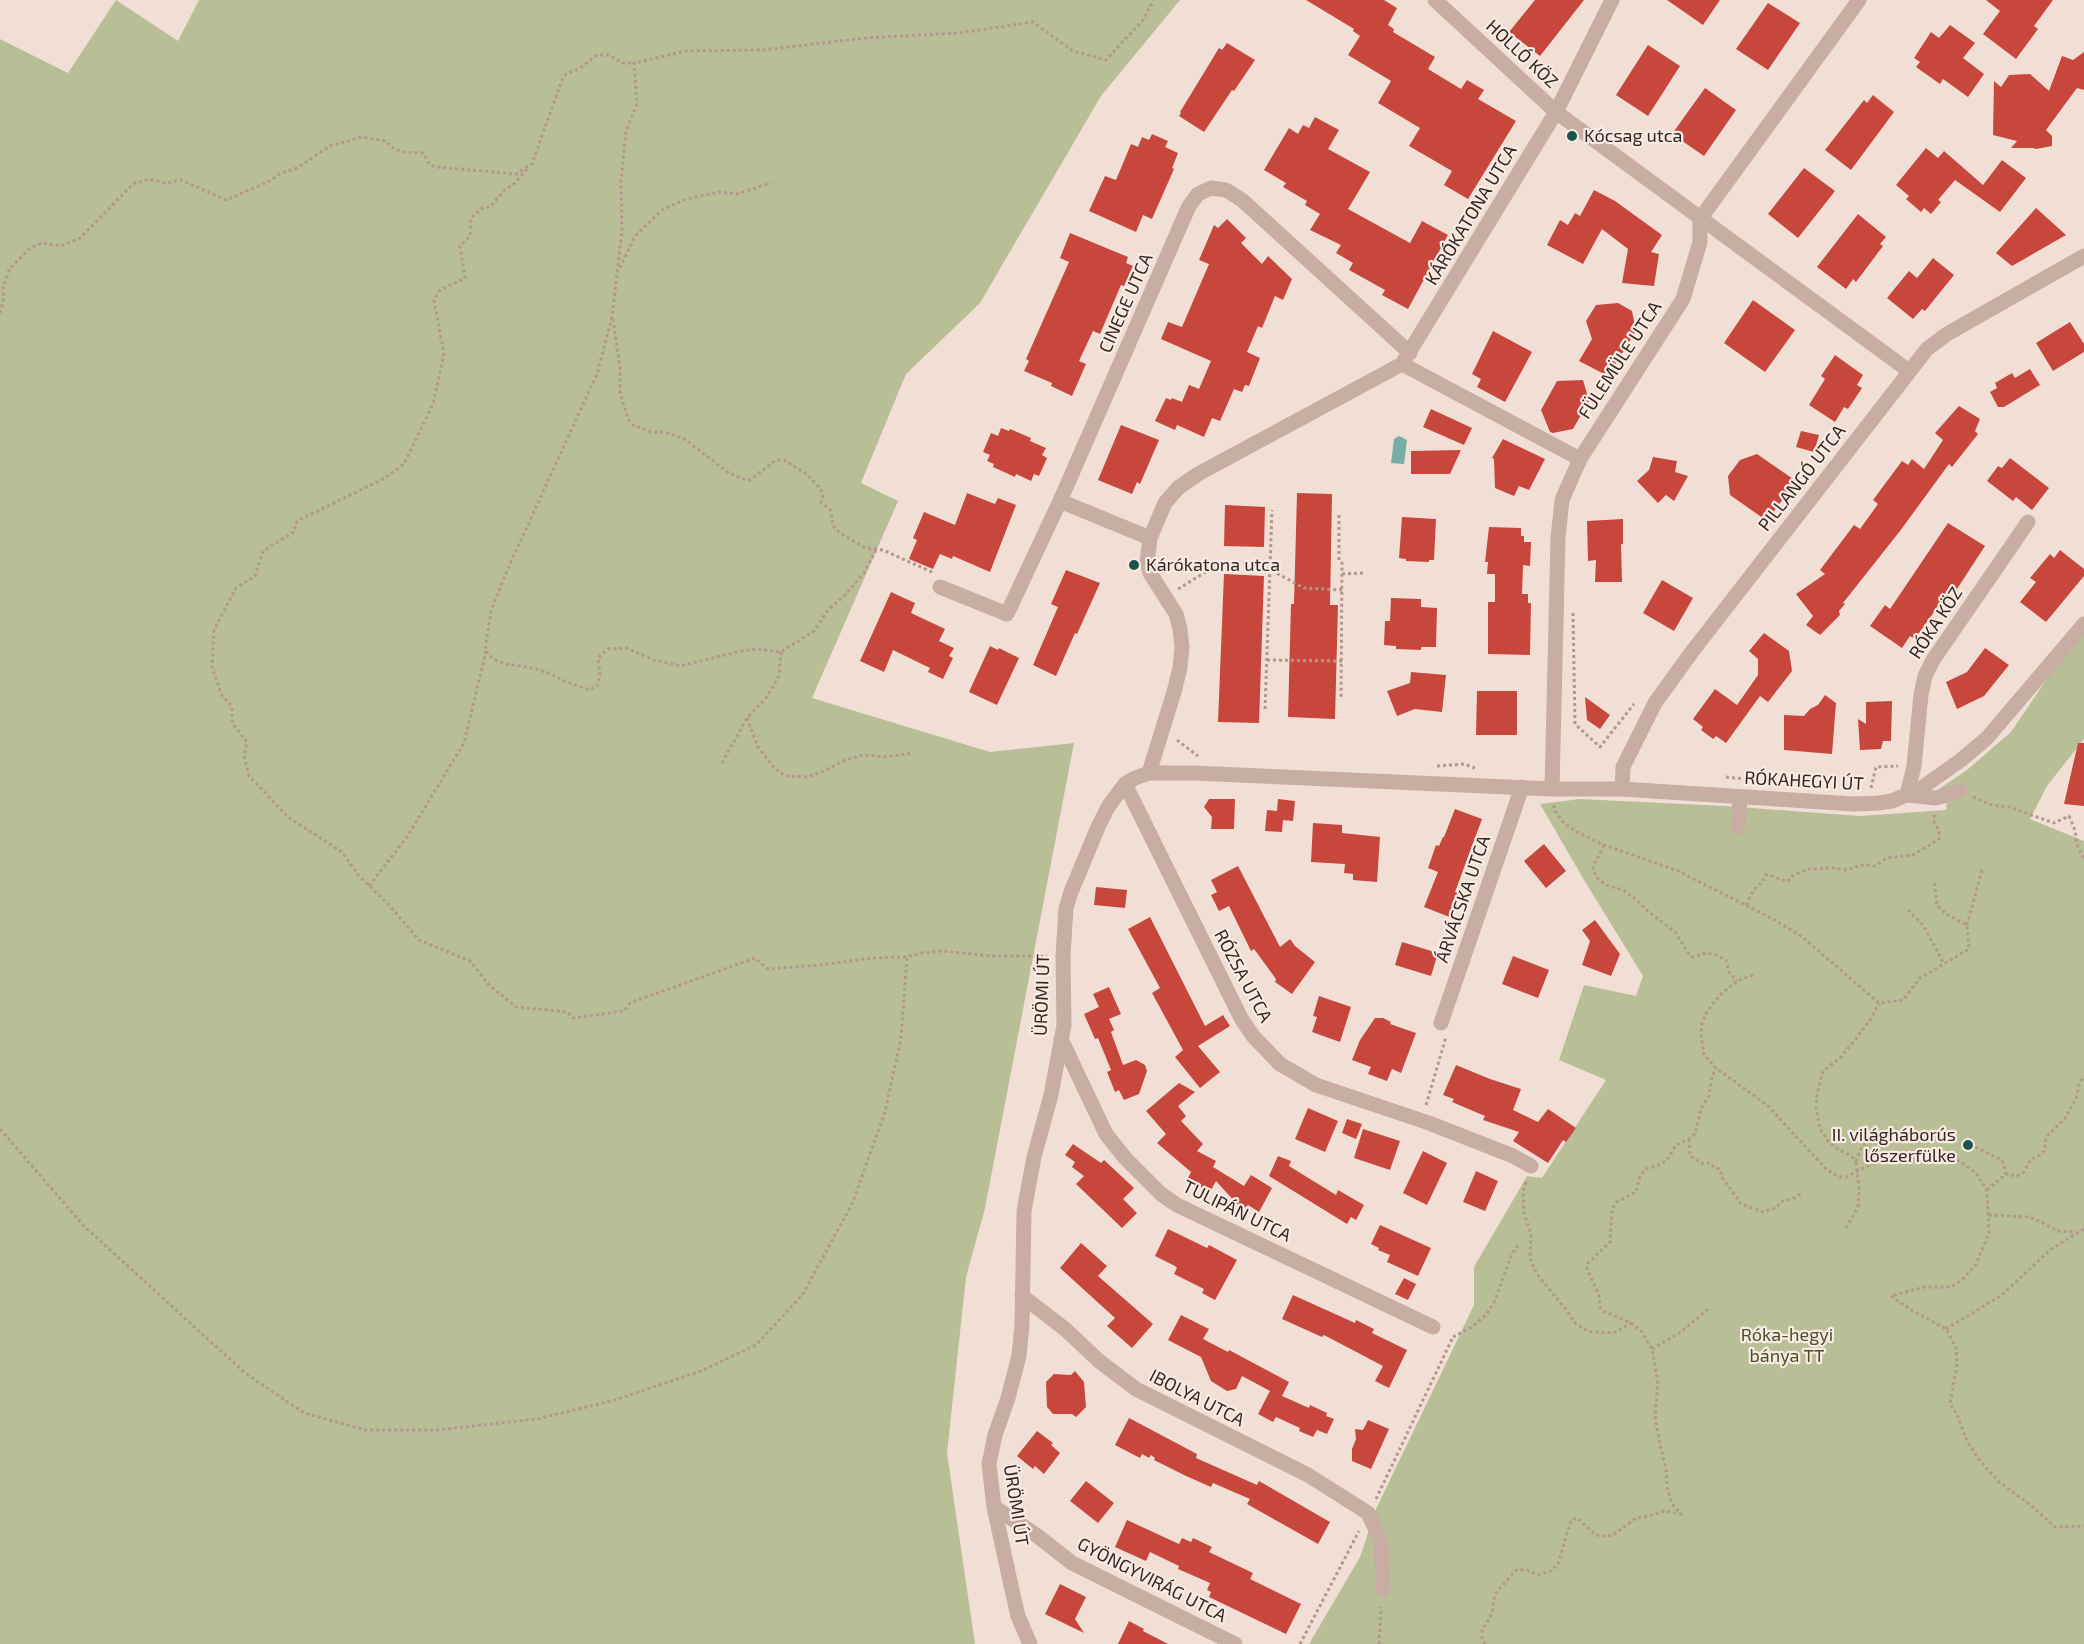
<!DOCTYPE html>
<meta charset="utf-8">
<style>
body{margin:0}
canvas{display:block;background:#f1dfd6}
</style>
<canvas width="2084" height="1644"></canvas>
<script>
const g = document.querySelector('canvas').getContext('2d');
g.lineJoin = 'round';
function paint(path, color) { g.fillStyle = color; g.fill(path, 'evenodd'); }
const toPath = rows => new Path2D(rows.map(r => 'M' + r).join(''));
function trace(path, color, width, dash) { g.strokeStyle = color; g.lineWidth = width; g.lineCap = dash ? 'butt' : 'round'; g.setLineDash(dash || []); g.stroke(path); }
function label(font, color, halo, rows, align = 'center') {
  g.font = font + ' "Exo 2",sans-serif'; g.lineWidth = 4.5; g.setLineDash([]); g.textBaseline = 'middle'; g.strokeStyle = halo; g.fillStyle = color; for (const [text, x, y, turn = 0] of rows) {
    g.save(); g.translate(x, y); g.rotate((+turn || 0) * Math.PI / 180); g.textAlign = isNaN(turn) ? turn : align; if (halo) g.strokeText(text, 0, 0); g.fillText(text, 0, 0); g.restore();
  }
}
paint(toPath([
 [116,0,178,41,199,0,1180,0,1101,96,980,303,906,374,861,483,898,501,812,698,990,752,1074,743,985,1208,966,1277,947,1453,975,1644,0,1644,0,39,68,73],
 [2084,624,2084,739,2047,786,2030,819,2084,841,2084,1644,1309,1644,1360,1557,1376,1509,1474,1305,1474,1267,1527,1176,1542,1178,1606,1080,1559,1060,1584,985,1636,996,1643,976,1584,880,1540,804,1580,799,1725,806,1860,816,1946,810,1947,798,1938,795,1939,789,1967,770,2011,732]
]), '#b8bf96');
paint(toPath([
 [1399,436,1407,440,1404,464,1391,463,1394,439]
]), '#75aea6');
paint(toPath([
 [1306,0,1384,0,1397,8,1388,25,1394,29,1393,32,1435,57,1428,69,1461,89,1467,80,1484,90,1478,99,1516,121,1468,199,1444,185,1452,171,1409,146,1420,128,1378,103,1391,81,1348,55,1360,36,1353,31,1354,29],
 [1535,0,1584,0,1540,56,1509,32],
 [1667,0,1720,0,1703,25],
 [1986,0,2053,0,2034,26,2038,29,2016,59,1983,34,2000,11],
 [1768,3,1800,23,1768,70,1736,49],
 [1950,25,1975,43,1963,58,1984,74,1968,97,1943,79,1940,84,1916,67,1920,62,1914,58,1931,32,1939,38],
 [1227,43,1255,60,1234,91,1232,90,1204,132,1179,116,1181,113,1180,112,1219,48,1222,50],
 [1648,45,1680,66,1648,116,1616,95],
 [2084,52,2084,90,2077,88,2046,130,2052,136,2052,146,2036,149,2033,148,2011,148,2017,141,1993,135,1994,81,2001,87,2009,75,2030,74,2049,91,2062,56,2073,60],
 [1705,88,1736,110,1704,156,1672,134],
 [1873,95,1894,112,1851,170,1825,150,1864,100,1867,103],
 [1315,117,1339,130,1328,149,1370,172,1348,209,1410,243,1422,221,1448,235,1408,309,1382,295,1385,290,1349,270,1353,263,1336,253,1341,245,1310,230,1320,214,1305,205,1307,201,1283,187,1286,183,1264,170,1289,128,1298,134,1303,125,1309,128],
 [1152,134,1168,141,1165,147,1178,153,1172,168,1174,169,1152,219,1143,215,1136,232,1089,211,1105,176,1116,180,1131,144,1138,147,1142,137,1149,140],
 [1926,148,1938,158,1944,151,1983,185,2002,160,2026,178,2000,212,1955,180,1938,200,1941,202,1931,214,1924,208,1921,212,1906,199,1909,196,1896,185],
 [1804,168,1835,191,1798,238,1768,214],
 [1594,190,1615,201,1662,235,1651,252,1659,254,1654,286,1622,283,1628,249,1602,229,1583,264,1547,245,1560,220,1568,225,1575,213,1580,216],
 [2036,208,2066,235,2012,266,1996,253],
 [1858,214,1886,237,1880,244,1883,246,1856,282,1853,279,1846,289,1817,267],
 [1227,219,1246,238,1241,243,1262,264,1268,256,1292,279,1283,300,1275,296,1262,328,1258,326,1247,352,1260,358,1249,386,1245,385,1242,392,1234,389,1220,421,1212,418,1204,437,1177,425,1175,430,1155,421,1166,398,1171,400,1172,398,1182,402,1189,385,1199,389,1211,361,1161,339,1168,322,1182,327,1209,264,1199,260,1214,225,1218,228],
 [1070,233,1128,257,1126,263,1133,266,1124,286,1121,285,1100,334,1093,331,1079,361,1086,364,1072,396,1051,386,1052,383,1024,371,1029,361,1026,359,1069,262,1060,258],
 [1933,258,1954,275,1925,311,1922,309,1913,319,1887,298,1909,271,1917,278],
 [1753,300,1795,330,1765,372,1724,343],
 [1618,303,1632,311,1636,331,1608,376,1579,361,1592,339,1586,321,1596,305],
 [2070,322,2084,344,2084,352,2053,371,2036,343],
 [1493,331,1532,352,1505,402,1477,387,1481,379,1472,374],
 [1835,355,1863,375,1857,385,1862,388,1848,409,1844,407,1835,422,1809,405,1825,379,1821,376],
 [2030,369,2040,385,2004,407,1998,407,1990,392,1997,388,1995,383,2012,373,2015,378],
 [1583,380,1589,401,1573,429,1553,433,1550,432,1541,410,1557,381],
 [1959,406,1980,419,1975,431,1978,434,1952,467,1949,464,1900,531,1843,603,1845,604,1839,611,1840,615,1820,635,1806,625,1813,616,1796,594,1825,574,1820,570,1854,525,1860,529,1878,504,1873,500,1902,461,1908,465,1912,459,1924,469,1943,440,1935,433],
 [1431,409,1472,428,1464,445,1423,427],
 [1121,425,1159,440,1140,484,1137,482,1132,494,1098,480],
 [1001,428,1009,431,1010,429,1031,438,1030,441,1046,448,1042,455,1047,458,1039,476,1034,474,1031,481,1016,474,1015,477,993,467,994,464,987,461,990,455,983,452,991,433,998,436],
 [1801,431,1819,435,1814,452,1796,447],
 [1503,439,1545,459,1529,490,1519,486,1514,496,1495,488,1494,459,1492,458],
 [1461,450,1450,474,1411,474,1411,451],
 [1757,454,1796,481,1767,521,1730,495,1728,476,1740,460],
 [1653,457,1677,461,1675,472,1688,476,1674,501,1666,495,1658,503,1637,481,1649,470],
 [2010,458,2049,488,2032,510,2016,497,2013,501,1987,481,1998,466,2002,468],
 [967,493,995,504,998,498,1016,505,990,572,953,556,952,559,940,554,933,569,909,559,917,540,913,538,924,512,955,525],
 [1297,493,1332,494,1330,605,1338,605,1335,719,1288,717,1291,604,1294,604],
 [1225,505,1265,507,1264,547,1224,546],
 [1402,517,1436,519,1434,560,1429,560,1429,562,1406,561,1406,559,1399,558],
 [1623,519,1623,544,1621,544,1622,582,1595,582,1596,560,1588,561,1587,521],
 [1948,523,1985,546,1955,592,1950,589,1915,639,1910,636,1902,648,1870,626,1885,605,1890,609],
 [1489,527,1521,528,1521,536,1524,536,1524,542,1531,542,1530,566,1523,565,1522,594,1528,594,1528,603,1531,603,1530,655,1488,654,1488,602,1495,602,1495,574,1487,574,1488,562,1485,562],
 [2060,550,2084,569,2084,576,2046,622,2020,602,2036,582,2030,578,2050,554,2054,558],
 [1066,570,1100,583,1077,634,1075,633,1056,676,1033,665,1058,607,1051,604],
 [1224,574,1264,576,1259,723,1218,722],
 [1662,580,1693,598,1674,631,1643,613],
 [891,592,915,603,911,613,945,629,939,641,954,648,949,656,953,658,943,679,928,672,930,668,893,650,884,672,860,661],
 [1391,598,1421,599,1421,607,1437,608,1436,647,1421,647,1421,650,1396,649,1396,646,1384,645,1385,621,1390,621],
 [1764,633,1789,651,1792,671,1768,702,1760,696,1726,743,1716,736,1713,739,1701,730,1703,727,1693,719,1715,689,1737,705,1758,675,1758,659,1749,651],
 [990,646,998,650,999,648,1019,658,997,705,969,692],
 [1985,648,2009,665,1984,696,1957,709,1946,682,1967,672],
 [1411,672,1446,675,1442,712,1415,709,1397,716,1387,691,1410,683],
 [1477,691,1517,691,1517,735,1476,735],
 [1825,695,1836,703,1832,754,1784,750,1784,715,1804,716,1810,709,1818,705],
 [1585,697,1610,715,1600,729,1587,720],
 [1892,701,1891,741,1883,741,1881,749,1860,750,1858,719,1866,724,1866,702],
 [2078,743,2084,743,2084,806,2064,804],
 [1209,799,1235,799,1234,829,1211,829,1212,817,1204,807],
 [1278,799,1295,801,1293,821,1283,820,1282,832,1265,831,1267,810,1277,811],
 [1455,809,1482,819,1455,892,1461,895,1452,918,1424,907,1438,872,1428,868,1436,845,1439,846,1443,837,1444,837],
 [1313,823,1342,825,1342,833,1380,837,1377,882,1353,880,1353,874,1344,873,1345,864,1311,862],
 [1544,844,1566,871,1546,888,1524,861],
 [1238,866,1280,947,1290,939,1295,946,1315,962,1292,994,1275,982,1276,979,1254,949,1251,951,1229,906,1219,911,1211,895,1217,892,1211,880],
 [1096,887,1127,890,1125,908,1094,905],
 [1150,917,1205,1026,1223,1015,1230,1026,1198,1046,1220,1072,1200,1088,1175,1057,1183,1050,1152,993,1160,988,1128,929],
 [1595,920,1620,954,1611,976,1582,965,1590,941,1582,930],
 [1402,942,1438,953,1431,976,1395,965],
 [1513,956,1549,970,1538,998,1502,984],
 [1109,987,1121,1014,1109,1019,1114,1030,1111,1032,1123,1065,1136,1060,1145,1065,1147,1071,1139,1094,1124,1100,1119,1090,1115,1092,1107,1072,1111,1070,1098,1038,1095,1039,1084,1014,1099,1007,1093,994],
 [1319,996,1351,1007,1340,1042,1312,1032,1317,1017,1313,1016],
 [1375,1018,1383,1018,1391,1022,1390,1024,1416,1033,1401,1073,1392,1069,1387,1081,1368,1074,1371,1067,1352,1060,1360,1040],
 [1456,1065,1490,1079,1521,1089,1513,1110,1538,1122,1548,1109,1576,1128,1566,1142,1563,1140,1548,1163,1513,1141,1519,1132,1483,1120,1485,1116,1452,1102,1454,1099,1443,1095],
 [1179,1083,1195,1092,1178,1106,1186,1116,1181,1121,1203,1144,1197,1151,1216,1161,1213,1167,1244,1186,1251,1175,1272,1188,1259,1212,1248,1205,1245,1208,1236,1203,1216,1181,1210,1192,1187,1180,1191,1172,1157,1143,1166,1134,1146,1111],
 [1308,1108,1338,1121,1325,1152,1295,1139],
 [1347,1119,1362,1124,1356,1139,1342,1133],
 [1363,1129,1400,1141,1390,1170,1354,1158],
 [1073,1144,1101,1163,1104,1160,1134,1188,1123,1199,1137,1213,1122,1228,1076,1184,1084,1176,1072,1167,1075,1162,1065,1155],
 [1423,1151,1447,1163,1427,1205,1403,1193],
 [1278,1156,1291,1161,1289,1166,1336,1195,1338,1190,1364,1205,1356,1220,1351,1217,1347,1224,1269,1176],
 [1476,1171,1498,1181,1485,1211,1463,1202],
 [1380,1225,1431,1248,1418,1276,1387,1262,1390,1255,1378,1250,1379,1248,1371,1244],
 [1168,1229,1207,1248,1209,1245,1237,1260,1215,1300,1202,1293,1204,1289,1174,1274,1177,1268,1175,1266,1155,1256],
 [1081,1243,1107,1266,1098,1276,1153,1324,1132,1348,1107,1326,1115,1318,1060,1268],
 [1404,1278,1416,1284,1408,1300,1395,1294],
 [1293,1295,1355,1323,1356,1320,1374,1329,1372,1333,1407,1350,1389,1388,1375,1381,1383,1366,1324,1335,1322,1337,1282,1319],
 [1181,1315,1209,1329,1203,1339,1228,1352,1229,1350,1289,1382,1282,1396,1309,1408,1310,1405,1327,1413,1326,1416,1334,1419,1327,1434,1317,1430,1313,1437,1299,1431,1300,1428,1276,1417,1273,1422,1258,1414,1270,1391,1242,1376,1236,1389,1227,1391,1211,1381,1201,1357,1168,1340],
 [1075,1371,1084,1382,1086,1407,1076,1417,1072,1414,1053,1414,1047,1407,1046,1382,1054,1374,1071,1375],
 [1129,1418,1197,1454,1196,1458,1257,1485,1259,1481,1330,1522,1318,1544,1247,1504,1250,1499,1213,1483,1211,1487,1186,1476,1154,1460,1155,1458,1151,1455,1149,1458,1142,1454,1140,1458,1115,1445],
 [1368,1420,1389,1429,1371,1469,1352,1461,1352,1449,1356,1439,1355,1429,1363,1430],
 [1037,1431,1053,1443,1051,1445,1060,1453,1044,1474,1035,1466,1033,1469,1017,1456],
 [1086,1481,1114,1503,1098,1523,1070,1501],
 [1127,1520,1179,1544,1182,1538,1191,1542,1193,1538,1212,1547,1209,1552,1253,1573,1250,1579,1301,1604,1286,1634,1209,1597,1211,1592,1207,1590,1210,1583,1178,1569,1179,1566,1150,1552,1146,1561,1115,1547],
 [1060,1584,1086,1597,1075,1619,1084,1633,1045,1614],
 [1129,1621,1144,1629,1143,1631,1168,1644,1118,1644]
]), '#c7473d');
trace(toPath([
 [527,169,515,183,505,190,490,207,482,208,471,218,470,236,460,246,465,278,440,290,434,300,444,354,433,404,404,464,385,478,297,521,294,532,263,551,255,576,236,588,214,630,212,667,222,696,232,706,232,723,247,742,244,756,249,776,288,817,342,852,359,876,389,905,419,940,470,961,489,985,516,1007,567,1012,573,1018,624,1011,630,1003,755,958,768,969,820,965,871,958,907,957,921,953,942,951,991,956,1047,956],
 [620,268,635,236,662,210,686,199,719,192,737,194,771,183],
 [0,313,4,298,3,286,10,268,30,248,42,243,61,246,80,238,133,184,149,179,166,183,181,180,226,200,268,182,281,173,297,168,330,146,361,137,385,141,394,149,404,152,423,153,430,165,437,167,516,174,532,164,562,80,566,74,579,69,597,55,608,55,623,63,634,63],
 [613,319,620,367,620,392,628,419,633,425,651,432,664,432,683,438,729,473,743,479,750,480,776,460,784,460,805,473,820,488,823,495,821,502,831,511,833,526,839,532,865,548,883,550,934,573],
 [1339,515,1339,560,1342,563,1341,698],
 [876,550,864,573,845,595,828,610,814,631,781,652,759,649,741,651,681,666,654,660,626,648,608,649,598,658,600,675,597,686,589,690,567,682,549,673,528,667,506,664,493,659,485,650,491,611,509,566,597,374,612,317,622,230,621,182,626,131,637,104,634,63,686,51,763,50,865,38,959,33,1033,22,1073,51,1106,60,1142,21,1154,0],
 [1342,574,1364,573],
 [1178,589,1217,565,1240,562,1269,569,1304,588,1342,590],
 [1573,613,1575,724,1600,747,1634,704],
 [1267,660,1342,661],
 [1265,709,1272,510],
 [747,718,758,747,774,768,785,776,808,777,824,771,845,760,863,755,885,757,913,753],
 [1177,740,1198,756],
 [722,763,747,718,766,698,779,676,781,652],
 [1437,766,1464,764,1475,768],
 [1726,777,1755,780],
 [1871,788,1876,767,1898,766],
 [1973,797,1992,805,2009,807,2054,823,2069,816,2075,830,2077,845,2084,859],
 [1554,805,1555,811,1564,823,1577,832,1604,845,1678,871,1771,918,1801,936,1879,1003,1903,1000,1920,978,1969,949,1967,925,1946,914,1937,905,1934,880],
 [1604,845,1593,867,1596,877,1606,885,1623,890,1637,900,1645,909,1675,932,1688,953,1693,957,1706,953,1716,955,1726,960,1729,972,1737,981],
 [369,886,407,837,464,743,486,651],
 [1746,905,1753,891,1763,881,1765,875,1770,875,1785,881,1788,881,1792,876,1808,869,1835,868,1847,870,1861,865,1875,866,1887,858,1913,855,1939,839,1939,831,1934,822,1935,814],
 [1908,910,1923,925,1944,964],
 [1967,925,1982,870],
 [1753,975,1737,981,1720,995,1708,1010,1702,1023,1701,1034,1704,1055,1716,1068,1767,1105,1827,1170,1840,1177,1846,1177,1891,1154,1924,1151,1933,1153,1938,1159,1959,1161,1968,1167,1976,1173,1987,1190,1989,1233,1976,1264,1962,1280,1951,1287,1925,1287,1891,1296],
 [1426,1105,1446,1037],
 [0,1129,84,1226,245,1373,304,1413,366,1430,437,1430,537,1419,615,1400,701,1371,756,1345,803,1294,852,1204,885,1112,901,1038,907,957],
 [1875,1136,1862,1146,1856,1161,1851,1156,1836,1148,1828,1141,1820,1129,1816,1108,1817,1094,1823,1071,1840,1058,1854,1041,1870,1020,1879,1003],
 [1689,1139,1690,1156,1703,1164,1710,1163,1715,1168,1720,1169,1722,1177,1741,1204,1763,1212,1776,1208,1781,1202,1797,1197,1802,1192],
 [1972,1142,1977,1148,2002,1160,2006,1174],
 [1526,1182,1523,1193,1524,1212,1531,1235,1530,1258,1536,1273,1564,1307,1576,1324,1588,1331,1602,1333,1616,1332,1631,1323],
 [1987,1190,2006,1174,2017,1176,2024,1172,2031,1159,2040,1155,2045,1150,2045,1142,2048,1135,2064,1120,2076,1099,2079,1084,2084,1076],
 [1989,1215,2028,1217,2039,1221,2058,1231,2076,1232],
 [1846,1228,1858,1207,1859,1188,1856,1162],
 [1891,1296,1913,1311,1946,1329,1956,1347,1957,1365,1950,1404,1957,1414,1967,1441,1981,1462,1999,1482,2028,1503,2055,1527,2084,1526],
 [1946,1329,2002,1295,2051,1249,2084,1229],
 [1453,1337,1472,1327,1486,1315,1494,1303,1511,1256,1519,1243],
 [1652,1349,1681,1332,1708,1309],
 [1376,1499,1453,1337],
 [1300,1644,1359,1531],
 [1379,1644,1381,1607],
 [1485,1644,1482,1639,1482,1631,1492,1613,1495,1594,1516,1570,1527,1570,1538,1575,1551,1571,1558,1564,1571,1520,1577,1518,1596,1535,1604,1536,1611,1536,1616,1533,1636,1518,1649,1516,1664,1511,1681,1514,1672,1504,1667,1487,1666,1469,1660,1444,1655,1416,1658,1384,1652,1349,1641,1331,1631,1323,1603,1311,1600,1307,1599,1295,1587,1269,1588,1263,1610,1242,1612,1209,1617,1202,1636,1192,1640,1176,1646,1169,1661,1164,1667,1160,1676,1145,1689,1139,1695,1134,1701,1108,1709,1096,1712,1077,1716,1068]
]), '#b4978c', 3, [3, 3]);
trace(toPath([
 [1435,0,1556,112,1909,371],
 [1402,364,1580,459],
 [1060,501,1150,538],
 [940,587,1007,614,1060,501,1189,206,1198,194,1211,188,1226,190,1242,200,1410,353],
 [1149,773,1174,692,1180,668,1182,647,1180,629,1176,614,1150,573,1147,562,1150,538,1165,503,1178,488,1198,474,1402,364,1556,112,1612,0],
 [1125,784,1242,1020,1253,1036,1280,1064,1316,1085,1429,1123,1513,1156,1531,1166],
 [1552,789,1558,538,1562,500,1580,459,1683,299,1700,242,1700,219,1859,0],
 [1622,789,1623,767,1655,703,1691,653,1927,349,1947,334,2084,256],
 [1907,795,1914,766,1921,695,1925,676,1933,660,2028,522],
 [1907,795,1936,798,1960,791],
 [1738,827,1740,797],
 [1441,1023,1522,787],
 [1061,1039,1106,1134,1125,1158,1161,1194,1177,1205,1433,1327],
 [1022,1296,1065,1329,1099,1361,1136,1389,1308,1475,1368,1513,1381,1541,1383,1590],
 [994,1507,1035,1534,1072,1563,1235,1644],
 [1030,1644,1018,1616,1012,1590,994,1507,989,1464,995,1435,1008,1398,1019,1356,1022,1325,1024,1211,1034,1157,1051,1095,1064,1025,1063,956,1066,908,1071,892,1098,827,1108,807,1125,784,1135,778,1149,773,1194,773,1552,789,1622,789,1854,804,1879,803,1892,801,1920,789,1961,760,1987,738,2084,624]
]), '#c8ada2', 15);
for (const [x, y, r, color] of [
 [1572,136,6,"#1a544e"],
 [1134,565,6,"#1a544e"],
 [1968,1145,6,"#1a544e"]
]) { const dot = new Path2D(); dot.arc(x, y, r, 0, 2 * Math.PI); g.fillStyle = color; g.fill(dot); trace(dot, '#f9eae2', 2); }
label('18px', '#332725', '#f9eae2', [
 ["HOLLÓ KÖZ",1522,54,43],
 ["KÁRÓKATONA UTCA",1471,215,-59],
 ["CINEGE UTCA",1126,303,-66],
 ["FÜLEMÜLE UTCA",1620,360,-57],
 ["PILLANGÓ UTCA",1802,478,-52],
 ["RÓKA KÖZ",1936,623,-57],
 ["RÓKAHEGYI ÚT",1804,781,3],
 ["ÁRVÁCSKA UTCA",1463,899,-71],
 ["RÓZSA UTCA",1243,976,62],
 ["ÜRÖMI ÚT",1042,995,-88],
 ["TULIPÁN UTCA",1237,1211,26],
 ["IBOLYA UTCA",1197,1398,27],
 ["ÜRÖMI ÚT",1016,1505,81],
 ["GYÖNGYVIRÁG UTCA",1152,1580,27]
]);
label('18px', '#332725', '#f9eae2', [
 ["Kócsag utca",1584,136],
 ["Kárókatona utca",1146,565],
 ["II. világháborús",1956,1135,"right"],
 ["lőszerfülke",1956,1156,"right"]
], 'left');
label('18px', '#495128', '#f9eae2', [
 ["Róka-hegyi",1787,1335],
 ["bánya TT",1787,1356]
]);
</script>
